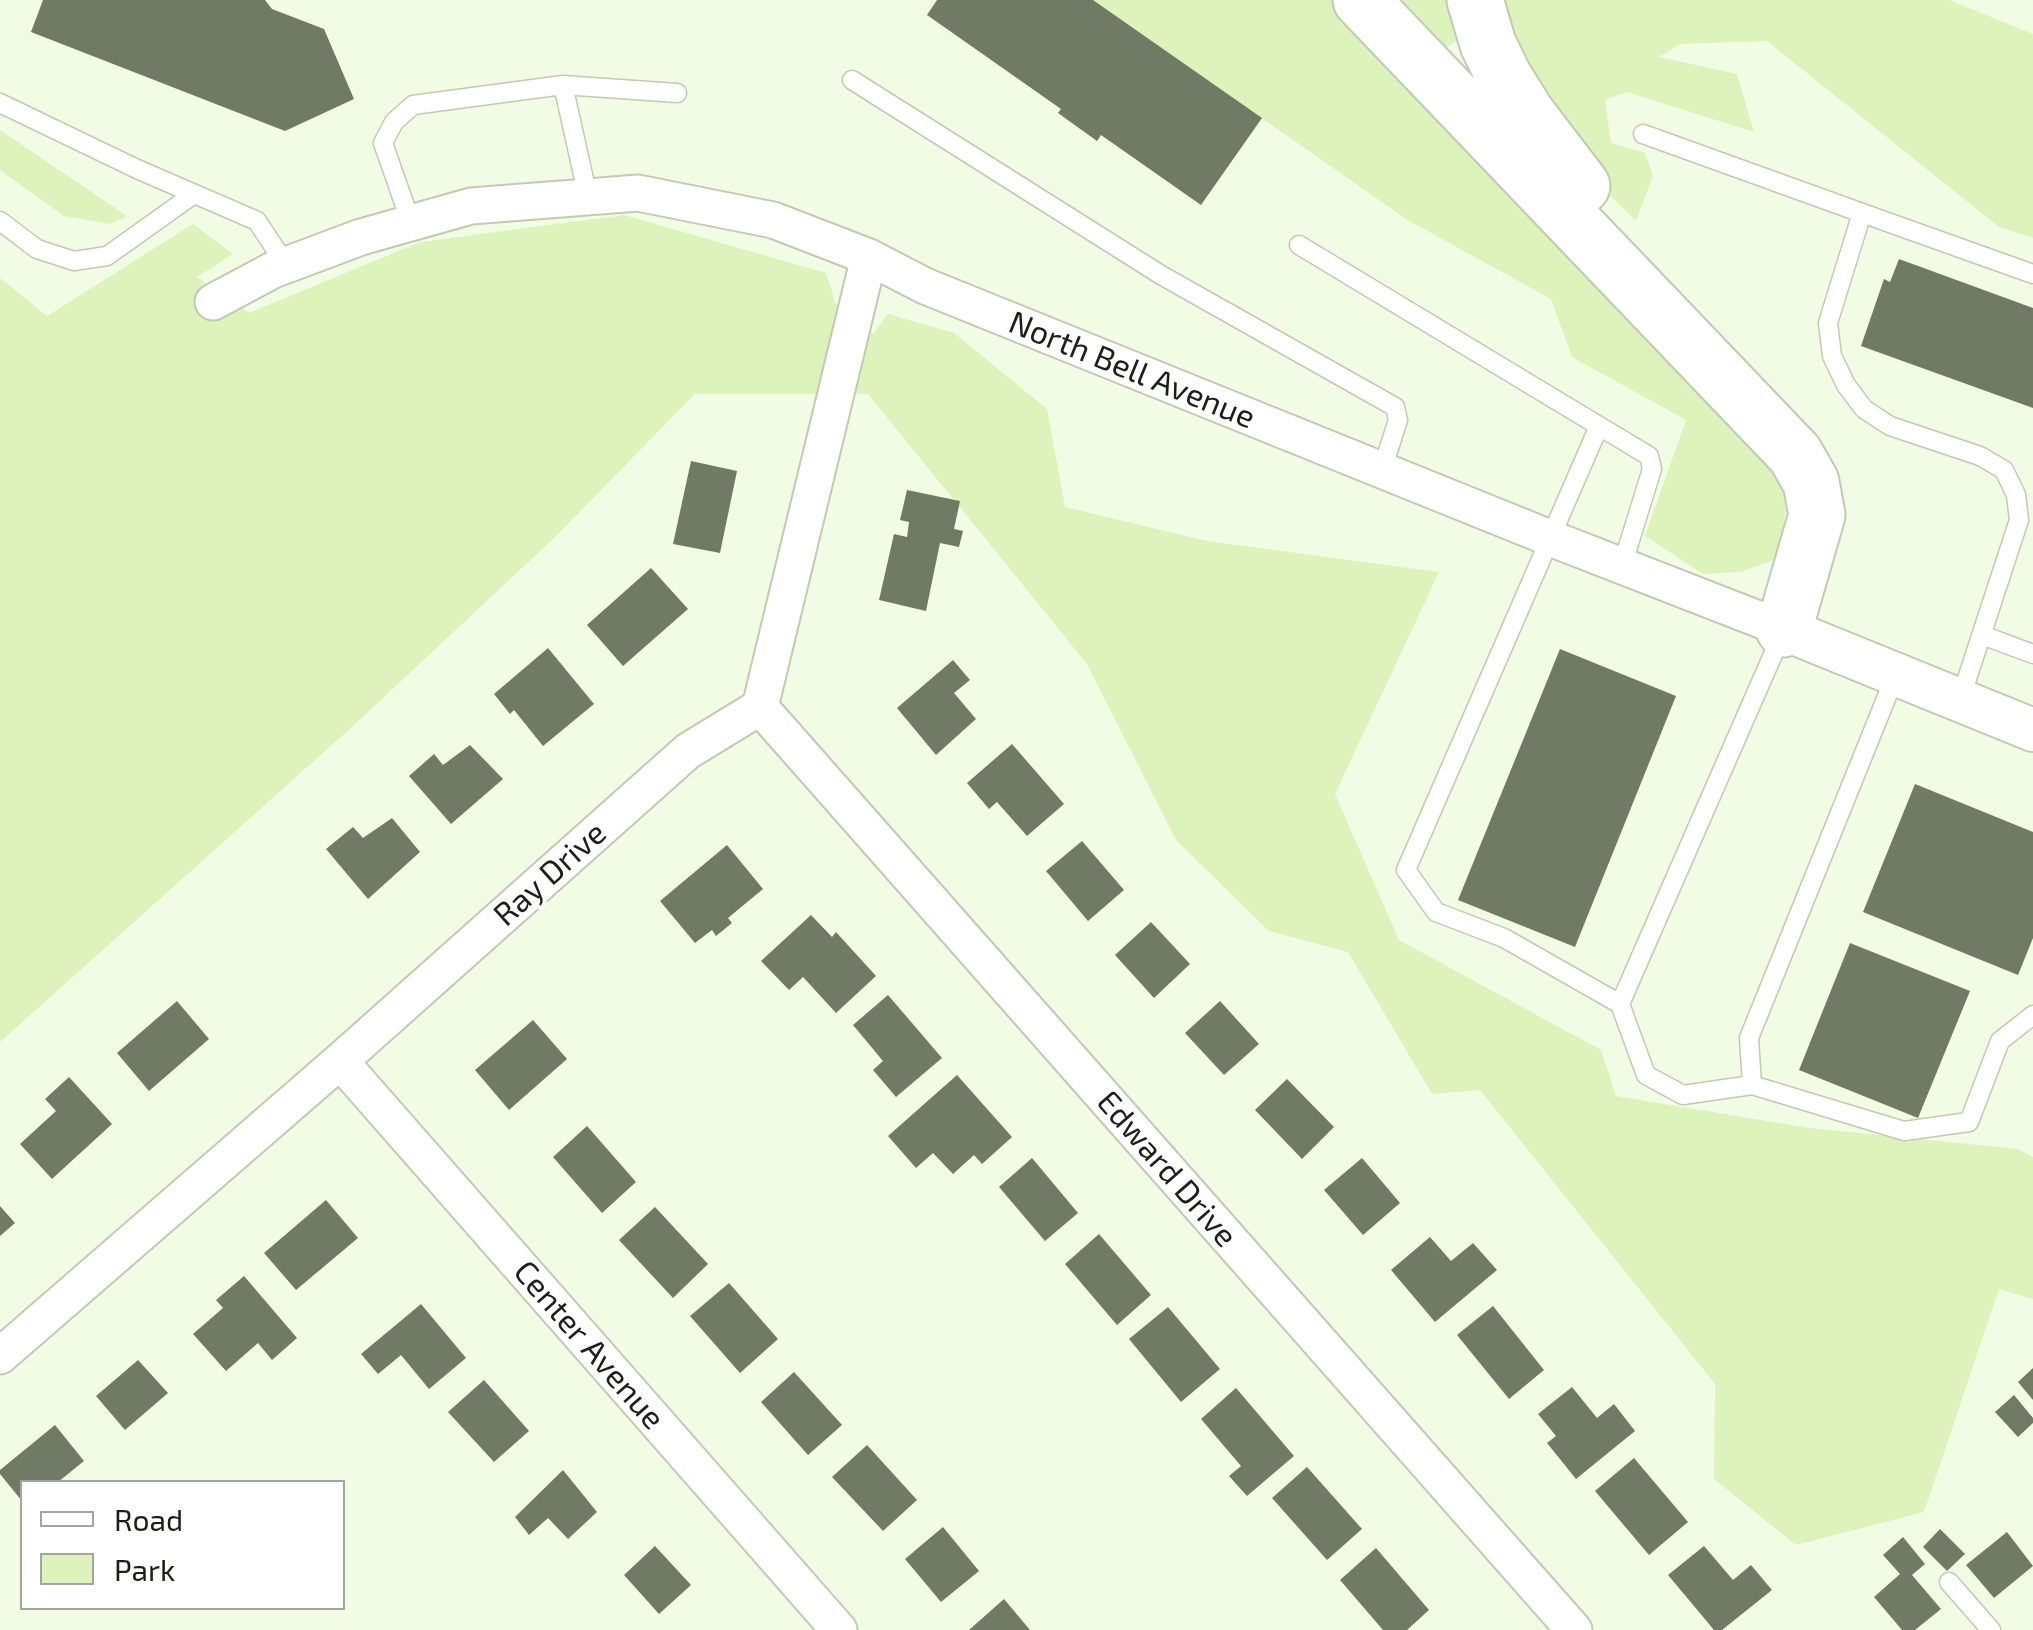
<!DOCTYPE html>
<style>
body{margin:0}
#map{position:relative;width:2033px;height:1630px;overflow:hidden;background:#f2fce4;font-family:"Exo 2",sans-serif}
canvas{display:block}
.legend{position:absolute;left:20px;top:1480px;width:325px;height:130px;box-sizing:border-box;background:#fff;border:2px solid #a4a5a2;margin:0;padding:12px 18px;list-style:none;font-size:30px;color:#1c1f17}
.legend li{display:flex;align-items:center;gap:20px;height:50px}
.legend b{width:50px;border:2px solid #a4a5a2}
</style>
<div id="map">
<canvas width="2033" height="1630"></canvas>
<ul class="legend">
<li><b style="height:12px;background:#fff"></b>Road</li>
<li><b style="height:28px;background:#ddf3bb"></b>Park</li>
</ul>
</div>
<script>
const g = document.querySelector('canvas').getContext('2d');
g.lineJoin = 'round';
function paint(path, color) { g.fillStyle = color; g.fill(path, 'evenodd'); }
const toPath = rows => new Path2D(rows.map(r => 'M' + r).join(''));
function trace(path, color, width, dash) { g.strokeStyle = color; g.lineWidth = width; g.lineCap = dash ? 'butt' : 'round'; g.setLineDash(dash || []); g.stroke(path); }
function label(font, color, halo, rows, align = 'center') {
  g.font = font + ' "Exo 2",sans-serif'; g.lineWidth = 8; g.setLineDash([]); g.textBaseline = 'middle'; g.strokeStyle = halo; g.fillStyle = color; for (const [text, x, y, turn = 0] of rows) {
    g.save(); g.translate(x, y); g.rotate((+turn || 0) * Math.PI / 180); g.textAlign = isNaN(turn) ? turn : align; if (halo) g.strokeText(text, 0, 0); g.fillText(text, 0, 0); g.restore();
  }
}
paint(toPath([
 [1093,0,1344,0,1769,444,1797,506,1787,506,1776,559,1741,572,1703,574,1645,536,1686,420,1572,357,1551,299,1406,219],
 [1383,0,1458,0,1467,33,1437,54],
 [1497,0,1949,0,2033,34,2033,238,1999,227,1767,41,1680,44,1659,57,1737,74,1754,132,1627,92,1605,100,1611,143,1645,153,1653,176,1636,221,1591,177,1531,148],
 [0,130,127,216,111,224,64,216,0,170],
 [624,215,826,273,836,304,873,334,888,314,954,333,1047,409,1065,507,1207,541,1439,572,1335,794,1399,940,1601,1050,1616,1096,1809,1128,2018,1149,2033,1157,2033,1299,1999,1289,1924,1512,1796,1545,1714,1479,1715,1384,1480,1090,1432,1094,1348,952,1269,931,1176,840,1087,664,868,394,695,394,553,539,353,726,0,1042,0,278,47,316,193,224,233,254,197,277,249,313,420,242]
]), '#ddf3bb');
paint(toPath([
 [43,0,265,0,272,9,324,29,354,99,285,131,31,32],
 [937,0,1093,0,1262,118,1201,205,1101,135,1097,141,1058,113,1061,109,927,15],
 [1899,259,2033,308,2033,408,1861,346,1884,279,1890,282],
 [691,461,737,471,720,553,673,544],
 [907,490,960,501,954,529,963,531,959,547,940,543,926,611,879,600,894,534,907,537,909,522,900,520],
 [651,568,688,609,623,666,587,625],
 [548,648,594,704,543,746,514,710,510,714,494,694],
 [1560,649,1676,696,1575,947,1458,900],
 [953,660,970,680,954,693,976,719,936,755,897,708],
 [1012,744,1064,804,1027,836,997,802,989,809,967,783],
 [470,745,503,779,451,824,409,776,434,754,443,765],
 [1915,784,2033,832,2033,938,2018,975,1863,912],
 [392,818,420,852,368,899,326,849,353,827,363,838],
 [1082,841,1124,890,1088,921,1046,871],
 [727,845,763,889,728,918,732,923,716,936,712,930,695,943,660,901],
 [811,915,832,937,836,932,876,976,836,1013,803,977,789,990,761,961],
 [1151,922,1190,964,1154,998,1115,955],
 [1850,943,1970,991,1918,1118,1799,1070],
 [888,995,942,1058,896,1097,873,1070,883,1061,853,1025],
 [177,1001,209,1039,149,1091,117,1053],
 [1220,1001,1259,1044,1224,1075,1185,1033],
 [533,1020,567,1059,509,1110,475,1070],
 [957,1075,1012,1137,982,1164,974,1155,953,1174,933,1153,916,1168,888,1136],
 [69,1077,112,1124,52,1179,20,1144,56,1111,45,1099],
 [1287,1079,1334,1127,1302,1159,1255,1110],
 [587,1126,636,1182,602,1213,553,1157],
 [1032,1158,1078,1213,1045,1241,999,1187],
 [1362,1158,1400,1203,1363,1235,1324,1190],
 [326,1200,358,1238,296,1290,264,1253],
 [0,1206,15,1223,0,1236],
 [655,1207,708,1264,673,1298,619,1240],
 [1099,1234,1151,1295,1117,1325,1065,1264],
 [1430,1237,1451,1261,1473,1243,1497,1270,1435,1322,1391,1270],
 [244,1276,297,1338,272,1360,258,1343,226,1371,193,1334,223,1308,216,1300],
 [729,1283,778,1339,740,1373,690,1316],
 [421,1304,466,1358,429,1389,401,1355,378,1374,361,1354],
 [1493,1306,1544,1370,1509,1399,1457,1335],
 [1168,1307,1220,1369,1181,1402,1129,1339],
 [138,1360,168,1393,125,1430,96,1396],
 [2033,1368,2033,1400,2018,1382],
 [794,1372,842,1425,808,1455,761,1402],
 [484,1380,529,1431,494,1462,448,1412],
 [1572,1387,1597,1418,1614,1404,1635,1431,1576,1479,1547,1443,1556,1436,1538,1414],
 [1236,1388,1294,1456,1247,1496,1229,1476,1241,1466,1201,1419],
 [2014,1395,2033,1418,2033,1423,2018,1437,1995,1412],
 [55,1425,84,1461,58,1482,22,1482,22,1501,0,1474,0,1470],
 [867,1445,917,1500,883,1531,832,1477],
 [1634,1458,1688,1522,1649,1555,1595,1491],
 [1307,1467,1362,1529,1327,1560,1272,1498],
 [563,1470,597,1512,568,1539,548,1518,529,1535,515,1517],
 [943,1527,979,1571,941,1602,905,1559],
 [1940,1529,1965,1554,1947,1571,1923,1547],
 [2007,1532,2033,1566,1994,1598,1966,1565],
 [1903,1537,1925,1564,1912,1575,1941,1609,1915,1630,1902,1630,1874,1597,1900,1574,1883,1555],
 [655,1546,691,1585,659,1614,624,1575],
 [1704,1546,1733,1580,1751,1565,1772,1590,1722,1630,1714,1630,1668,1575],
 [1376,1548,1429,1610,1407,1630,1383,1630,1340,1580],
 [1004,1599,1030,1630,969,1630]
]), '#717a64');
const service = toPath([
 [852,80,1161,275,1395,407,1398,420,1382,470],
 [563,85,588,197],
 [0,103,137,169,257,221,286,265],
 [1643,134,1862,213],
 [0,221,37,249,74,261,107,256,194,194],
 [411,223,383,143,394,122,413,105,563,85,677,93],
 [1299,245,1599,426],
 [1622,566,1652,469,1649,456,1599,426,1406,870,1436,912,1504,938,1620,1004,1646,1075,1683,1095,1752,1085],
 [1982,635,2033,654],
 [1896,674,1749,1038,1752,1085,1904,1131,1969,1122,2000,1041,2033,1015],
 [1960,700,2019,520,2016,495,2004,470,1980,456,1890,426,1864,409,1846,385,1832,356,1828,323,1862,213,2033,274],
 [1620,1004,1782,634],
 [1949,1582,1991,1630]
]);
const minor = toPath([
 [213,302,273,270,361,237,471,206,638,193,773,220,869,257,925,286,1550,538,1784,629],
 [760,707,1574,1630],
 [340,1061,839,1630],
 [0,1356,340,1061,688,751,760,707,869,257]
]);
const tertiary = toPath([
 [1784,629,2033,730]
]);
const motorway = toPath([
 [1361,0,1795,454,1811,482,1817,515,1784,629],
 [1475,0,1488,44,1504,77,1527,114,1582,186]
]);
trace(service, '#c1cab3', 21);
trace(minor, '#c1cab3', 39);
trace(tertiary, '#c1cab3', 46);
trace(motorway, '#c1cab3', 59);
trace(service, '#fff', 18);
trace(minor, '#fff', 35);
trace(tertiary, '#fff', 42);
trace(motorway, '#fff', 55);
label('32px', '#1c1f17', '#fff', [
 ["North Bell Avenue",1132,370,22],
 ["Ray Drive",550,874,-42],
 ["Edward Drive",1167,1169,49],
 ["Center Avenue",589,1345,49]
]);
</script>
